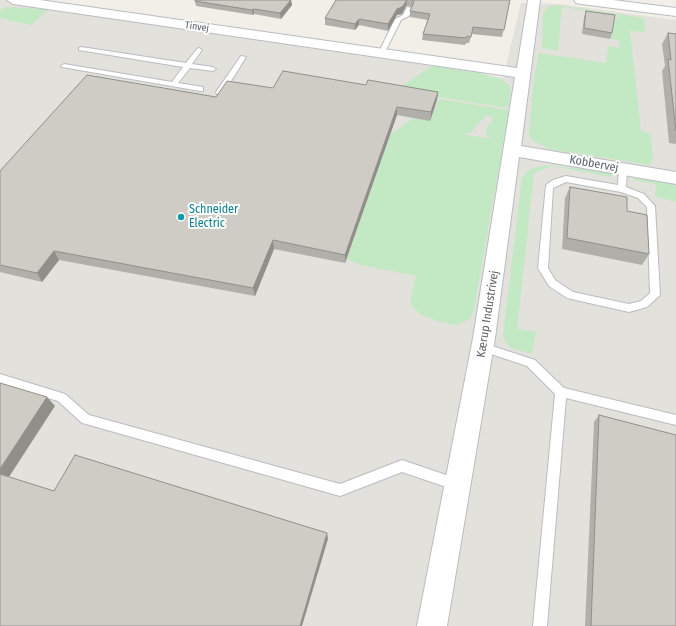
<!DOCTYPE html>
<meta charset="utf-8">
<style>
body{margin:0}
canvas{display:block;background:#f1efe7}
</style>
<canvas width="676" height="626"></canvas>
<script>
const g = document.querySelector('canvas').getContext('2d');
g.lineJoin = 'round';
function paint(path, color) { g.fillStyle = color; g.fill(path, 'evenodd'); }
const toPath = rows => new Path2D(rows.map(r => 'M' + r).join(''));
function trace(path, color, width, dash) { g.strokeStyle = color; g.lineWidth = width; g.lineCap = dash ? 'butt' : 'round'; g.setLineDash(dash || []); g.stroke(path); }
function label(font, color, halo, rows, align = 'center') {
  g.font = font + ' "Fira Sans Condensed",sans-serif'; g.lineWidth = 4; g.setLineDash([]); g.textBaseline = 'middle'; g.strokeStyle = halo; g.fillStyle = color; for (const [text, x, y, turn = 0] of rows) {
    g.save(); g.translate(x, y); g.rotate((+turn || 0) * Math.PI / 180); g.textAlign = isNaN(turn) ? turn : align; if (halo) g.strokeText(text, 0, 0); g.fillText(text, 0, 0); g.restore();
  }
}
paint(toPath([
 [0,0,45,0,503,78,521,3,559,4,676,20,676,626,0,626]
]), '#e2e1db');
paint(toPath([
 [556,5,644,18,645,32,630,31,641,131,650,134,652,147,653,159,650,165,549,149,532,140,529,136,533,84,539,53,606,63,608,46,620,48,619,40,610,39,612,21,616,21,617,15,562,7,558,51,542,48,543,14,548,7],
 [6,7,49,9,31,25,0,18,0,11],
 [432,66,480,73,501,79,509,85,511,91,508,108,396,90],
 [439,99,509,110,474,309,470,319,456,325,437,321,420,314,410,303,416,276,361,265,347,259,390,135,414,118,430,121],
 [485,116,490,116,493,120,488,125,486,134,491,139,461,134,470,133],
 [547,165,613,173,612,177,552,166,534,173,517,329,536,332,532,354,512,348,506,343,503,335,522,178,530,169],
 [633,177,676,185,676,202,655,196,656,184,633,180]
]), '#c2e9c3');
const lane = toPath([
 [407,7,412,8,409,16,401,20,384,54,379,55,378,54,395,19,403,15,407,7],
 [81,47,186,63,197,49,199,48,202,50,192,64,213,67,216,69,213,71,190,68,178,83,203,87,203,91,200,91,62,67,61,66,64,64,172,82,183,67,79,50,79,48,81,47],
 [241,56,246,57,223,94,217,94,216,92,241,56],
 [623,166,627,169,626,187,644,194,655,206,660,295,647,307,629,312,567,298,549,286,538,268,546,185,553,180,566,176,618,185,619,169,623,166],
 [566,182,621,192,638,198,647,207,650,293,641,301,629,304,573,292,555,280,548,268,553,188,566,182],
 [483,343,535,360,564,388,676,415,676,425,566,398,547,626,533,626,555,394,527,366,479,350,478,347,479,344,483,343],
 [0,374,65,394,89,415,340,484,402,460,458,479,462,481,464,485,462,489,458,491,402,472,340,496,86,424,82,423,58,401,0,384,0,374]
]);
const street = toPath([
 [7,0,40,0,517,68,528,0,540,0,521,146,676,172,676,184,519,157,495,338,447,626,417,626,473,338,515,77,13,4,7,0]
]);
const secondary = toPath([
 [574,0,613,0,676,8,676,16,581,4,576,3,574,0]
]);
trace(lane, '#b9bcc1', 2);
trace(street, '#b9bcc1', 2);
trace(secondary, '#babdc3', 2);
paint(lane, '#fff');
paint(street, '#fff');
paint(secondary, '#fff');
paint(toPath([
 [291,0,292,5,281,19,254,14,253,15,196,6,195,1],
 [336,0,510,0,502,37,472,34,469,43,466,43,465,45,422,40,423,34,428,20,410,17,410,11,412,7,406,6,402,14,397,15,388,31,359,25,355,30,325,25,325,18],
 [586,11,612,33,610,39,582,34,584,17],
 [668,33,676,34,676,144,669,143,662,71,665,66,662,44],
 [366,85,438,92,437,100,430,121,397,115,345,263,274,249,255,296,59,260,42,282,0,272,0,171,216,97,273,88],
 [570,187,627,211,649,254,642,265,562,249,565,198],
 [599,415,676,626,585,626,594,422]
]), '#b1afa9');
paint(toPath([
 [291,0,292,5,281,19,280,13],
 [407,0,406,6,402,14,397,15,388,31,388,24,397,9],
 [254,9,254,14,253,15,252,10],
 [359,19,359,25,355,30,355,24],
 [438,92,437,100,430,121,431,112],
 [397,107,397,115,345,263,345,255],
 [273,240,274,249,255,296,253,288],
 [54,251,59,260,42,282,37,273],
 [47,397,55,406,7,480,0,475,0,469],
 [327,533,328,539,302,626,300,626]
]), '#908f8a');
const building = toPath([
 [195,0,291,0,280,13,254,9,252,10,195,1,195,0],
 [336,0,407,0,402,7,397,9,388,24,359,19,355,24,325,18,336,0],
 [412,0,510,0,504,30,473,27,471,37,467,36,466,38,423,34,430,14,410,11,414,2,412,0],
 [586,11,615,15,612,33,584,28,586,11],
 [668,33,676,34,676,131,668,59,671,60,668,33],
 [283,71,366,85,368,80,438,92,431,112,397,107,345,255,273,240,253,288,54,251,37,273,0,265,0,171,87,75,216,97,227,81,273,88,283,71],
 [570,187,627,197,627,211,647,215,649,254,567,238,570,187],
 [0,383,47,397,0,469,0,383],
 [599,415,676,435,676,626,591,626,599,415],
 [75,455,327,533,300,626,0,626,0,474,54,491,75,455]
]);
paint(building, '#ceccc5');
trace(building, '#908f8a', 1);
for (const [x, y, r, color] of [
 [181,217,4,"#0f9aa8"]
]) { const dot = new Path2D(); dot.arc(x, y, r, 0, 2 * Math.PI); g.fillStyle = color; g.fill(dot); trace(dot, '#fff', 1.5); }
label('10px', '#5e6268', '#fff', [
 ["Tinvej",197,27,8]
]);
label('12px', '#5e6268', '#fff', [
 ["Kobbervej",594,164,10],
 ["Kærup Industrivej",488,314,-81]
]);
label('12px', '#0d838f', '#fff', [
 ["Schneider",189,210],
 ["Electric",189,224]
], 'left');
</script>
